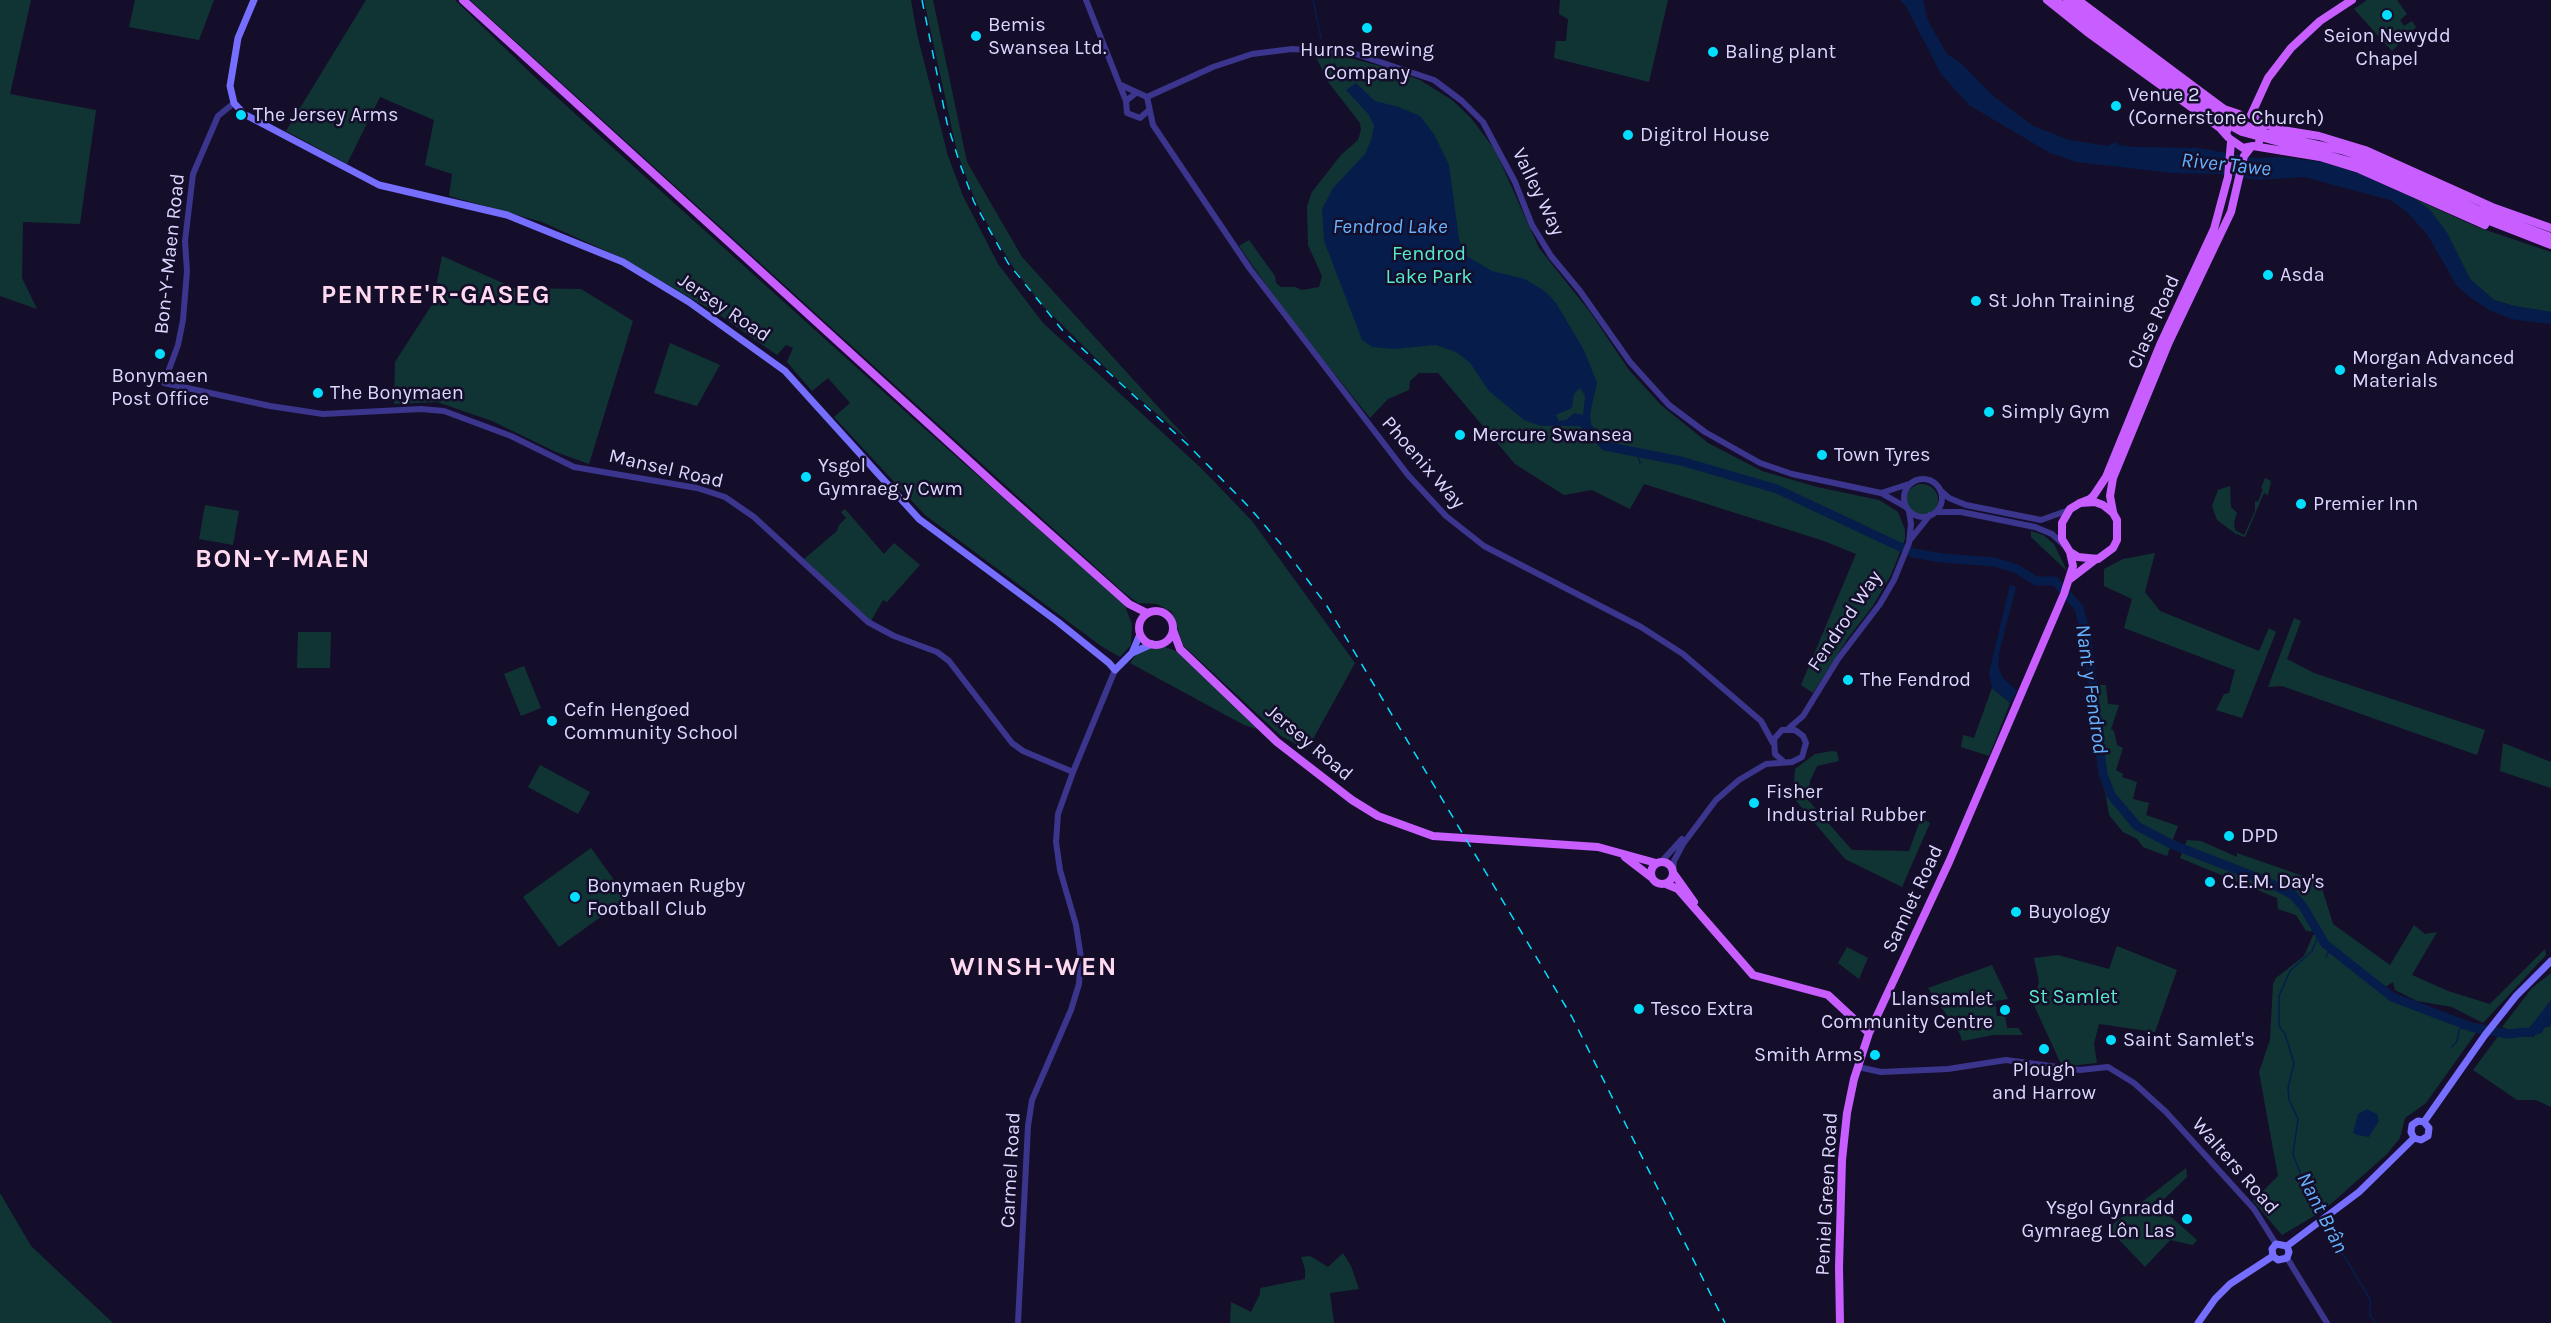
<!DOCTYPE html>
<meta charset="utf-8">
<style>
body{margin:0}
canvas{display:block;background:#140e2a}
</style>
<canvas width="2551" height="1323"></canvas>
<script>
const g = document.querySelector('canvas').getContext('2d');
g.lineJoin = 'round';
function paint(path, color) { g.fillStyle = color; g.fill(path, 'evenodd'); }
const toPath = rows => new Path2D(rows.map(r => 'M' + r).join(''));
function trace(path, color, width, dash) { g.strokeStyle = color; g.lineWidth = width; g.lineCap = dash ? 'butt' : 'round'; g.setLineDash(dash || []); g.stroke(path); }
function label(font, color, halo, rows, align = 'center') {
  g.font = font + ' Karla,sans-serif'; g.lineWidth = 5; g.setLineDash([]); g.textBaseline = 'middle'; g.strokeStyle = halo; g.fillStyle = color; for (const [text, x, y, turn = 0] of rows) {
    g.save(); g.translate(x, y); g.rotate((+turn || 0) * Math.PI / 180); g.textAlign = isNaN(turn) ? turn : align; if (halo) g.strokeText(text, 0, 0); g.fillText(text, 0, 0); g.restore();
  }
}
paint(toPath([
 [0,0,31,0,10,94,96,110,80,224,23,222,22,278,37,309,0,296],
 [135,0,214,0,199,40,129,27],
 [366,0,455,0,540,82,918,423,1124,604,1132,624,1131,645,1120,657,1101,646,925,515,834,417,850,403,828,378,812,391,787,362,793,348,786,345,777,355,718,314,622,258,542,222,449,196,452,174,425,165,434,120,380,97,347,164,286,131],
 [470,0,911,0,917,34,948,156,963,196,998,264,1043,323,1201,468,1252,521,1355,663,1307,750,1281,736,1183,645,1172,612,1157,604,1138,603,1122,591],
 [924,0,933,0,967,162,1022,257,1190,442,1122,384,1043,306,1015,270,991,231,973,195,957,152],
 [1560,0,1668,0,1649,82,1554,58,1556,41,1566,41,1568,19,1559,14],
 [2367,0,2397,0,2407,14,2400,20,2404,26,2412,21,2416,27,2392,51,2354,9],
 [1334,54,1384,67,1420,80,1452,100,1471,118,1495,150,1539,248,1590,312,1629,370,1661,405,1708,443,1762,471,1817,487,1879,500,1898,512,1905,530,1905,539,1891,575,1872,607,1848,638,1813,693,1801,685,1856,554,1824,541,1644,484,1630,509,1592,490,1564,495,1515,464,1438,373,1419,373,1410,381,1409,390,1388,399,1370,418,1285,312,1239,246,1249,240,1275,276,1276,283,1281,287,1295,287,1302,290,1319,287,1322,276,1308,245,1307,206,1312,192,1341,155,1358,140,1361,130,1360,123,1329,83,1315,55],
 [2413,198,2477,227,2551,252,2551,312,2514,306,2494,300,2470,279,2447,233,2430,210],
 [442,256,514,288,581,289,633,321,589,464,556,452,492,421,437,402,394,404,395,362,433,303],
 [670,343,720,365,697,406,654,393],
 [2265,478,2271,481,2268,495,2264,493,2245,537,2236,534,2217,520,2212,506,2217,493,2218,490,2230,486,2231,507,2237,513,2234,522,2235,530,2244,535,2255,511,2255,501,2258,502,2263,489,2261,488],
 '1906 500a16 16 0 1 1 32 0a16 16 0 1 1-32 0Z',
 [205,505,239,511,233,545,199,539],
 [845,509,884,554,894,543,920,565,887,602,883,600,871,621,858,611,804,559,837,531,839,525,846,518,841,512],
 [2031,531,2043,535,2054,544,2067,571,2031,537],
 [2155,553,2145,592,2160,611,2259,651,2269,628,2276,632,2242,718,2216,710,2224,694,2229,693,2235,670,2124,628,2132,599,2104,586,2104,569,2123,559],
 [2294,618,2301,621,2287,659,2314,673,2485,730,2477,755,2282,686,2268,687],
 [298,632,331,632,330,668,297,668],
 [1165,647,1181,653,1260,730,1244,725,1130,663,1137,653,1149,648],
 [524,666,541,708,521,716,504,674],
 [2088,685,2106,685,2108,704,2119,705,2111,729,2114,731,2117,745,2123,748,2116,770,2123,774,2122,777,2137,782,2133,799,2149,803,2146,815,2178,826,2167,856,2143,847,2137,839,2123,832,2109,815],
 [1992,688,2010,703,1989,756,1961,747,1963,735,1974,738],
 [2503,743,2551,762,2551,788,2500,771],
 [1832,751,1837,752,1839,761,1817,766,1810,781,1808,800,1852,850,1909,851,1921,818,1930,823,1902,887,1845,859,1793,797,1795,769,1815,754],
 [540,765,590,792,578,814,528,787],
 [2187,840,2201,841,2237,857,2237,853,2320,882,2333,924,2390,965,2414,925,2425,934,2437,932,2412,975,2448,991,2490,1004,2545,949,2546,955,2483,1023,2452,1007,2417,1001,2395,990,2393,982,2384,988,2337,952,2320,932,2306,931,2296,915,2278,909,2277,898,2180,858],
 [591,848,627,898,559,947,523,897],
 [2313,935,2318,935,2325,945,2385,994,2402,1003,2478,1030,2426,1103,2405,1118,2400,1138,2387,1154,2324,1210,2282,1235,2253,1201,2278,1176,2259,1072,2270,1040,2273,984,2276,978,2304,956],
 [2117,946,2177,970,2155,1032,2099,1024,2094,1044,2097,1063,2068,1066,2060,1062,2033,1003,2039,982,2034,958,2058,955,2109,969],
 [1847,947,1868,958,1859,979,1838,963],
 [1992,965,2008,999,1995,1001,1997,1016,2005,1016,2007,1028,2018,1028,2023,1035,1994,1035,1962,1041,1960,1034,1928,988],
 [2551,973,2551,1000,2529,1030,2516,1032,2502,1027,2532,988],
 [2551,1026,2551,1107,2536,1100,2517,1100,2473,1070,2499,1035,2533,1037,2545,1027],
 [2186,1168,2187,1177,2161,1202,2158,1198,2154,1202,2197,1240,2193,1245,2170,1240,2145,1267,2108,1228],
 [0,1193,31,1246,113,1323,0,1323],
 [1343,1253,1351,1266,1359,1289,1330,1293,1334,1323,1230,1323,1231,1302,1251,1312,1260,1294,1260,1288,1305,1279,1305,1269,1301,1257,1310,1256,1328,1267]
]), '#103434');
paint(toPath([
 [1900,0,1923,0,1928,21,1947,54,1962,64,1993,96,2033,126,2069,140,2108,146,2116,142,2118,145,2135,147,2198,148,2255,158,2282,157,2322,162,2358,173,2413,198,2430,210,2447,233,2470,279,2494,300,2514,306,2551,312,2551,324,2511,319,2489,310,2470,297,2457,286,2427,234,2406,211,2390,200,2304,177,2257,180,2220,174,2172,173,2077,162,2050,153,1969,105,1941,74,1906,6],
 [1356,83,1375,101,1399,107,1420,116,1434,134,1449,165,1459,239,1465,255,1492,271,1525,279,1546,292,1556,303,1584,350,1597,383,1590,414,1591,424,1599,435,1597,438,1579,426,1541,426,1524,420,1489,391,1470,363,1456,352,1436,345,1394,349,1372,347,1362,340,1324,241,1322,209,1333,188,1365,154,1371,140,1374,126,1369,115,1346,90],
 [1580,388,1585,396,1583,415,1574,413,1566,420,1559,421,1556,415,1572,408,1574,394],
 [2010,585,2016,587,1999,653,1998,667,2003,678,2017,691,2010,703,1992,688,1989,673],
 [2551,1000,2551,1026,2545,1027,2542,1033,2529,1037,2526,1032],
 [2367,1109,2377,1114,2379,1121,2369,1137,2357,1135,2353,1133,2358,1114]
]), '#061d4b');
trace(toPath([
 [1313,0,1321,38],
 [1334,63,1343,81],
 [1637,453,1640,463],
 [2319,934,2312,951,2290,971,2279,996,2279,1026,2285,1034,2294,1063,2288,1088,2289,1100,2298,1119,2293,1154,2307,1191,2323,1216],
 [2326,957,2330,949],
 [2443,1015,2445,1013],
 [2452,1047,2457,1041,2459,1030,2466,1025],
 [2325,1220,2336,1232,2338,1246,2370,1299,2370,1316,2376,1323]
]), '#061d4b', 1.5);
trace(toPath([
 [1597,438,1605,446,1681,461,1777,489,1913,553,1942,558,1995,562,2017,569,2036,581,2055,581,2079,608,2087,639,2103,774,2111,795,2137,826,2171,844,2266,881,2293,895,2304,908,2325,944,2392,997,2471,1027,2508,1034,2526,1032]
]), '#061d4b', 9);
trace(toPath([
 [1086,0,1126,101],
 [1121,85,1147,97,1153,125,1250,269,1408,475,1446,516,1484,546,1641,627,1683,654,1761,721,1773,743],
 [1136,93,1126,101,1127,113,1140,118,1149,110],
 [1147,97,1213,67,1252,54,1292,49,1353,53,1434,80,1462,101,1483,122,1515,182,1532,225,1551,256,1580,291,1630,362,1669,405,1705,432,1760,463,1792,474,1881,493,1906,507],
 [234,103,218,116,193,174,185,241,187,271,183,320,178,345,164,383,270,406,323,414,421,409,444,411,511,436,574,467,697,488,725,497,754,517,868,622,894,636,937,652,949,661,1012,743,1023,751,1073,772],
 '1904 498a19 19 0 1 1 38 0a19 19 0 1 1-38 0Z',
 [1940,490,1949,498,1966,505,2041,520,2069,510],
 [1881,493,1909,484],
 [1936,512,1961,512,2035,527,2052,534,2063,544],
 [1910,540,1930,515],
 [1789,728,1803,716,1838,659,1880,604,1894,580,1909,543,1911,524,1909,511],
 [1661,862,1682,839],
 [1673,871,1674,861,1683,844,1716,800,1739,780,1766,764,1792,762,1802,757,1806,743,1803,736,1795,730,1782,730,1774,739,1775,754,1784,762],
 [1858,1067,1881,1072,1948,1069,2006,1060,2080,1070,2108,1067,2134,1083,2166,1112,2254,1209,2276,1244],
 [2287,1258,2327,1323],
 [1018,1323,1028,1126,1032,1100,1071,1010,1079,984,1081,958,1076,925,1060,870,1056,842,1058,814,1073,772,1115,670]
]), '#3b358d', 6);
trace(toPath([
 [254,0,238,38,230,86,234,103,244,114,379,185,507,215,623,262,689,302,785,371,919,519,1058,622,1109,663,1115,670,1132,653,1140,634],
 [1132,653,1152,644],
 [2424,1122,2485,1035,2516,996,2551,961],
 [2414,1138,2421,1140,2428,1136,2429,1128,2424,1122],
 [2414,1138,2411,1132,2412,1125,2418,1121,2424,1122],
 [2287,1246,2359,1192,2414,1138],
 [2273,1256,2278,1260,2287,1258,2289,1252,2287,1246],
 [2273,1256,2272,1249,2276,1244,2287,1246],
 [2198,1323,2215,1299,2230,1284,2273,1256]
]), '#766eff', 7);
trace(toPath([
 [463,0,1001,490,1129,604,1147,613],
 [2047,0,2087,32,2220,128,2228,137],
 [2055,0,2207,113,2242,132,2364,165,2474,215,2551,245],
 [2067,0,2197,98,2232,120,2268,134,2341,150,2366,158,2476,209,2551,237],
 [2078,0,2201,92,2224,109,2239,114],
 [2251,115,2268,78,2291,48,2320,21,2352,0],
 [2256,118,2276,129,2319,136,2365,150,2492,207,2551,228],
 [2230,139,2243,148,2253,146],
 [2253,146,2320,157,2359,169,2485,225],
 [2080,503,2095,502,2103,505,2113,513,2117,520,2117,540,2113,548,2098,559,2078,557,2070,552,2062,539,2062,523,2070,509,2080,503,2090,499,2094,495,2106,477,2160,345,2214,229,2228,177,2231,142],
 [2113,512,2110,496,2113,478,2169,342,2231,212,2244,156,2251,147],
 [2070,579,2096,559],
 '1139 628a17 17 0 1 1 34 0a17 17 0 1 1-34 0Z',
 [1173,630,1180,649,1277,742,1352,800,1378,816,1433,836,1598,847,1656,863],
 [1625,857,1651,877],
 '1651 873a11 11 0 1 1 22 0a11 11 0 1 1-22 0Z',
 [1674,874,1694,902],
 [1666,884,1678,889,1753,975,1828,995,1869,1033],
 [1840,1323,1839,1267,1842,1160,1847,1113,1854,1079,1869,1033,1949,862,2064,594,2073,566,2070,552]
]), '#c85eff', 8);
trace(toPath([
 [922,0,947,123,960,164,974,202,1008,263,1063,331,1187,444,1249,507,1280,543,1327,606,1572,1017,1725,1323]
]), '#03deff', 1.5, [9, 8]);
trace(toPath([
 [2227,131,2228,124,2235,116],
 [2259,142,2263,128]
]), '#c85eff', 8);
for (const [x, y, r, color] of [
 [2387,15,6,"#03deff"],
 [1367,28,6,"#03deff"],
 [976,36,6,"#03deff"],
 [1713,52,6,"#03deff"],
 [2116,106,6,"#03deff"],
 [241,115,6,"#03deff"],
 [1628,135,6,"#03deff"],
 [2268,275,6,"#03deff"],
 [1976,301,6,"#03deff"],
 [160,354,6,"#03deff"],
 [2340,370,6,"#03deff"],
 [318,393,6,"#03deff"],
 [1989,412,6,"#03deff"],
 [1460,435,6,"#03deff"],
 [1822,455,6,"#03deff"],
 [806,477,6,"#03deff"],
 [2301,504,6,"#03deff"],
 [1848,680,6,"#03deff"],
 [552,721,6,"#03deff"],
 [1754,803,6,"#03deff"],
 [2229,836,6,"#03deff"],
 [2210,882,6,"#03deff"],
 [575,897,6,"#03deff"],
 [2016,912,6,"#03deff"],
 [1639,1009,6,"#03deff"],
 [2005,1010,6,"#03deff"],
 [2111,1040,6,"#03deff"],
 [2044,1049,6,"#03deff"],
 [1875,1055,6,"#03deff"],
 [2187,1219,6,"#03deff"]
]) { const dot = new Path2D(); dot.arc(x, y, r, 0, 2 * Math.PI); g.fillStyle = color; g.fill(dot); trace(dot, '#140e2a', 2); }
label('20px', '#dcd7ff', '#140e2a', [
 ["Bemis",988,25],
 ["Swansea Ltd.",988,48],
 ["Seion Newydd",2387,36,"center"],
 ["Chapel",2387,59,"center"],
 ["Hurns Brewing",1367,50,"center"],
 ["Company",1367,73,"center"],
 ["Baling plant",1725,52],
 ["Venue 2",2128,95],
 ["(Cornerstone Church)",2128,118],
 ["The Jersey Arms",253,115],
 ["Digitrol House",1640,135],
 ["Asda",2280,275],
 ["St John Training",1988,301],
 ["Morgan Advanced",2352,358],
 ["Materials",2352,381],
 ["Bonymaen",160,376,"center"],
 ["Post Office",160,399,"center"],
 ["The Bonymaen",330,393],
 ["Simply Gym",2001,412],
 ["Mercure Swansea",1472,435],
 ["Town Tyres",1834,455],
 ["Ysgol",818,466],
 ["Gymraeg y Cwm",818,489],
 ["Premier Inn",2313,504],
 ["The Fendrod",1860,680],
 ["Cefn Hengoed",564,710],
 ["Community School",564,733],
 ["Fisher",1766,792],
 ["Industrial Rubber",1766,815],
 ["DPD",2241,836],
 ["C.E.M. Day's",2222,882],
 ["Bonymaen Rugby",587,886],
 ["Football Club",587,909],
 ["Buyology",2028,912],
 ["Llansamlet",1993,999,"right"],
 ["Community Centre",1993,1022,"right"],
 ["Tesco Extra",1651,1009],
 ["Saint Samlet's",2123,1040],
 ["Smith Arms",1863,1055,"right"],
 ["Plough",2044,1070,"center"],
 ["and Harrow",2044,1093,"center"],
 ["Ysgol Gynradd",2175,1208,"right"],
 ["Gymraeg Lôn Las",2175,1231,"right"]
], 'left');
label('20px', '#dcd7ff', '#140e2a', [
 ["Valley Way",1538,192,64],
 ["Bon-Y-Maen Road",170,254,-84],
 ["Jersey Road",724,308,34],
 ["Clase Road",2154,322,-66],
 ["Phoenix Way",1423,463,49],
 ["Mansel Road",666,469,13],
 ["Fendrod Way",1845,621,-56],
 ["Jersey Road",1309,743,40],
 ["Samlet Road",1913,899,-65],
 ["Walters Road",2235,1166,49],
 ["Carmel Road",1011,1170,-87],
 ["Peniel Green Road",1827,1194,-87]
]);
label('20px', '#58eaca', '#140e2a', [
 ["Fendrod",1429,254],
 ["Lake Park",1429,277],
 ["St Samlet",2073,997]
]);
label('italic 21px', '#65b3ff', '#140e2a', [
 ["River Tawe",2226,165,6],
 ["Fendrod Lake",1390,227],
 ["Nant y Fendrod",2091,689,82],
 ["Nant Brân",2322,1213,63]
]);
g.letterSpacing = '1.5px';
label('bold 26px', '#ffd9f0', '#140e2a', [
 ["PENTRE'R-GASEG",436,296],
 ["BON-Y-MAEN",283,560],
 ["WINSH-WEN",1034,968]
]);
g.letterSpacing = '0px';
</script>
